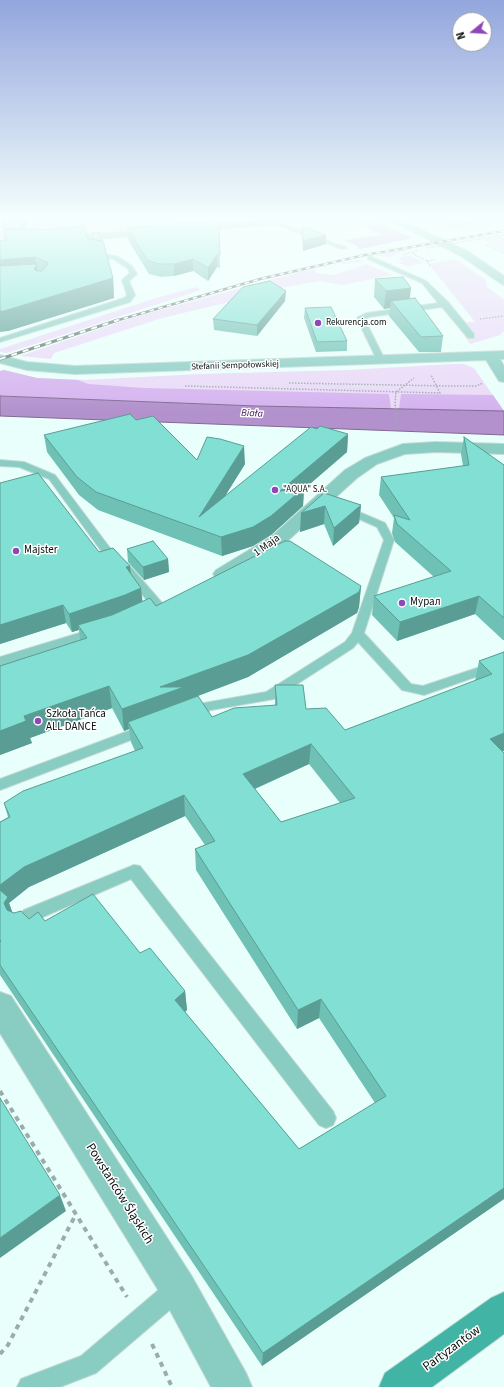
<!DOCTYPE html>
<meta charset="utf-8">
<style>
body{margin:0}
#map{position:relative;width:504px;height:1387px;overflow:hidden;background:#e9fffb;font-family:"Source Sans 3",sans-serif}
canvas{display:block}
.north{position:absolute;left:452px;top:12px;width:40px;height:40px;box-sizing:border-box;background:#fff;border:1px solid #9c9f9f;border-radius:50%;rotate:252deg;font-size:11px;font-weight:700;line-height:16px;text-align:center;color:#080f0e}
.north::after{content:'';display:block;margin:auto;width:14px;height:18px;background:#8e46b9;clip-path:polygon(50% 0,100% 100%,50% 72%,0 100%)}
</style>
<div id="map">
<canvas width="504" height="1387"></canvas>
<div class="north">N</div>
</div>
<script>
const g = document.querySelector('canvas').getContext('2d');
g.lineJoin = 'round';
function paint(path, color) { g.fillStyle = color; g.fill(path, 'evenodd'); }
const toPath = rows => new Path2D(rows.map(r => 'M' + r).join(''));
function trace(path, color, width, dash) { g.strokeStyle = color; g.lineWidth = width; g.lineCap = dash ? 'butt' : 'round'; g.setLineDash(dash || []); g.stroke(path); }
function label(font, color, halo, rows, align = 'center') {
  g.font = font + ' "Source Sans 3",sans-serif'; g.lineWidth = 3; g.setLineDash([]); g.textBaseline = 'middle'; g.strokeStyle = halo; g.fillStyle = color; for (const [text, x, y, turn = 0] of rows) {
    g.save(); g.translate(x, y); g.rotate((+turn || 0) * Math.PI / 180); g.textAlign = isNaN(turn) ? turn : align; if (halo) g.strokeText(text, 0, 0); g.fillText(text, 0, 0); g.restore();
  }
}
paint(toPath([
 [37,218,247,218,251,220,246,223,0,242,0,225,34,223],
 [456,218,504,218,504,220,476,223],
 [497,237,504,241,504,251,482,240],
 [422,245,424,246,410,249,390,257,375,256,359,259,364,262,334,265],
 [410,255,424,263,407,266,399,263,402,261,397,258],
 [455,259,486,280,487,287,504,300,504,331,500,335,470,344,456,323,475,322,432,268,430,264],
 [366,264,392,275,343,285,319,281,269,290,232,299,234,301,162,318,54,353,51,359,20,356,135,317,303,271,315,269,316,273,335,275],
 [196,287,201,290,7,353,0,352,0,349,156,298],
 [452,364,464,364,474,368,504,411,256,406,0,396,0,371,4,370,37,378,84,380,199,374,348,370]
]), '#ead9f8');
paint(toPath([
 [336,218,369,218,412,238,360,249,357,248,359,247,344,240,383,235,348,219,337,220],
 [432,218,456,218,476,223,453,227],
 [4,370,37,378,78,380,88,384,144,388,389,394,391,409,256,406,0,396,0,371],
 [401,394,493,395,504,411,399,409]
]), '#d5b2ef');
const water = toPath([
 [0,396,256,406,504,411,504,435,0,416,0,396]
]);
paint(water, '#b391cc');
trace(water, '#806a93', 1);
const service = toPath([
 [272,221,276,221,347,248,342,249,272,223,272,221],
 [89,251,93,251,96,254,117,256,132,266,137,274,129,281,135,295,130,302,0,342,0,338,124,298,127,295,122,280,130,273,127,268,113,259,92,257,88,252,89,251],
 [370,256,426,281,448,302,474,334,474,338,468,338,442,307,369,317,365,320,385,360,378,362,357,319,358,317,367,313,438,303,422,283,368,259,368,257,370,256],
 [0,460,24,462,55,475,110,548,130,566,163,604,165,607,163,610,155,610,122,570,102,552,49,479,19,467,0,466,0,460],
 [345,506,385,523,394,540,364,633,411,684,423,686,504,659,504,667,424,695,402,690,358,642,353,648,274,699,211,710,189,718,184,716,182,713,184,710,204,703,266,692,345,642,352,633,384,540,377,527,341,511,340,509,341,507,345,506],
 [147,724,152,726,154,729,152,732,0,790,0,779,147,724],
 [134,865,140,866,333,1111,336,1118,333,1125,326,1128,319,1125,131,879,36,920,26,929,20,931,14,929,12,924,14,919,24,910,134,865],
 [177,1278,185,1281,188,1289,185,1297,96,1373,60,1387,17,1387,21,1379,81,1356,169,1281,177,1278]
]);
const minor = toPath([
 [274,219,278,220,279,222,278,224,189,232,184,229,189,226,274,219],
 [157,229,161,230,162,232,161,234,0,247,0,241,157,229],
 [504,351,504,359,500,359,504,366,504,382,499,381,486,360,75,374,27,370,0,363,0,355,27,362,75,366,504,351],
 [436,442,504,444,504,454,436,452,405,454,377,464,357,478,284,544,230,578,223,580,216,578,213,574,216,570,272,536,345,470,365,458,403,444,436,442],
 [109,624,116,625,119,630,116,635,0,671,0,657,109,624],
 [0,992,11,996,191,1275,246,1373,252,1387,211,1387,165,1301,0,1033,0,992]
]);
const tertiary = toPath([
 [385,218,398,218,469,252,504,276,504,285,500,283,461,256,385,218]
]);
const secondary = toPath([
 [504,1292,504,1334,432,1387,379,1387,385,1373,491,1298,504,1292]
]);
trace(service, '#c5d9d5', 2);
trace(minor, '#c5d9d5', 2);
trace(tertiary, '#c5d9d5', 2);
trace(secondary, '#c5d9d5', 2);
trace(toPath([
 [335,218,336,223],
 [455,229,504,221],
 [497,236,504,240],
 [479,239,504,235],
 [487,245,504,253],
 [417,250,412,253,427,261,431,267],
 [403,255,412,252],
 [427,261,436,260],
 [480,319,504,316],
 [289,383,448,386,476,386,483,383],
 [185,386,440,393,431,375],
 [398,430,395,404,396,392,414,378]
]), '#9baca9', 1.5, [1.5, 1.5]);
trace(toPath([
 [0,1091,127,1297],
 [152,1344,172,1387],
 [0,1354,8,1345,76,1214]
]), '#9baca9', 4, [5, 5]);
paint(service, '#89ccc2');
paint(minor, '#89ccc2');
paint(tertiary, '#89ccc2');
paint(secondary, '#41b4a6');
const railFar1 = toPath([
 [115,321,260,279,365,255,504,231]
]);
const rail = toPath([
 [0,359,118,320]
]);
trace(railFar1, '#626f6d', 2.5);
trace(rail, '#626f6d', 3);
trace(railFar1, '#fff', 1.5, [4.5]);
trace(rail, '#fff', 2, [6]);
trace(toPath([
 [427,248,479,239]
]), '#9baca9', 1.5, [1.5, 1.5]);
paint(toPath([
 [0,218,28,218,24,229,39,230,93,240,92,233,113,278,114,298,8,331,6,240,2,219,0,219],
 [219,221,220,268,217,267,208,281,193,271,174,276,161,277,149,274,128,240,127,228],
 [302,226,326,235,326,244,303,251,302,236],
 [375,279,410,298,443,336,441,352,419,352,389,316,390,308,384,309,374,297],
 [285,301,257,336,214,330,213,319],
 [305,308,347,341,347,351,316,352,304,318],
 [136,420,197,460,245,464,224,498,317,429,348,434,347,452,304,489,303,506,271,535,253,546,222,556,98,510,79,495,47,452,44,435],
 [464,437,504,465,504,640,503,640,475,614,397,641,372,615,374,596,434,577,395,542,392,533,394,518,379,495,381,477,463,466,461,454],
 [0,483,99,552,131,573,142,601,156,606,361,586,359,607,357,613,248,677,185,701,212,717,275,705,275,685,306,709,345,730,475,681,479,661,504,652,503,752,504,753,504,1199,262,1366,0,975,0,822,8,817,4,803,135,751,131,742,129,729,124,731,112,708,30,738,32,743,0,755,80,640,79,630,72,632,66,623,0,644],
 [309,764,340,803,281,822,255,789],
 [185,816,205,845,195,849,196,870,297,1029,319,1018,375,1103,299,1149,185,1012,187,1010,185,991,140,953,45,921,29,919,12,912,9,903,29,887],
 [324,493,361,505,359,523,333,546,324,524,300,532],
 [127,549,168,559,169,572,144,580,128,562]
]), '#6fc1b5');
paint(toPath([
 [23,218,28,218,22,238,6,239,4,229],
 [326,235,326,244,303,251,303,241],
 [217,255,217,267,208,281,208,268],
 [35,257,40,284,0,279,0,260],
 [193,259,193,271,174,276,174,264],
 [113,278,114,298,8,331,0,332,0,311],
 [411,288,409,306,391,301,390,308,384,309,386,291],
 [286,291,285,301,257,336,257,325],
 [348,434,347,452,304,489,303,506,271,535,253,546,222,556,221,537,280,491],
 [244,446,245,464,203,531,199,517],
 [361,505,359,523,333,546,334,528],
 [325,506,324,524,300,532,301,513],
 [168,559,169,572,144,580,143,567],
 [130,566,132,584,126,567],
 [361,586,359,607,357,613,248,677,128,722,129,729,124,731,122,709,160,687],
 [141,588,143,606,78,625,79,630,72,632,69,614],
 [479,596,475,614,397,641,400,622],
 [63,605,66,623,0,644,0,625],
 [109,686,112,708,30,738,32,743,0,755,0,731,24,716],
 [504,733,504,751,485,759,490,739],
 [311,744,309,764,243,794,243,774],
 [184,795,185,816,29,887,9,903,14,917,11,923,0,896,0,885,24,867],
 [185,991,187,1010,177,1019,175,1000],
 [321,999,319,1018,297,1029,298,1010],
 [504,1188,504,1199,262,1366,263,1353],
 [60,1195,66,1211,0,1258,0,1238]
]), '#5a9d94');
const building = toPath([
 [2,218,23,218,21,228,4,229,2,218],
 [219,221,220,255,217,255,208,268,193,259,174,264,160,264,148,261,127,228,219,221],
 [83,226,88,239,103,241,113,278,4,311,0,311,0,266,34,264,37,265,34,269,36,271,42,271,48,264,47,262,35,257,0,260,0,241,6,240,4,230,39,229,39,230,83,226],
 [302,226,326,235,303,241,302,226],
 [92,233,99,233,102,241,94,240,92,233],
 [403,277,411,288,386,291,375,279,403,277],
 [270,281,286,291,257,325,213,319,243,287,270,281],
 [415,298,443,336,421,337,391,301,415,298],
 [331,307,347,341,317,342,305,308,331,307],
 [130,414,136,420,153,416,197,460,207,437,220,439,244,446,199,517,311,427,317,429,320,426,348,434,280,491,304,488,271,516,253,527,221,537,96,492,77,477,44,435,130,414],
 [464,437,504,465,504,618,479,596,400,622,374,596,451,571,397,524,394,515,410,520,381,477,469,465,464,437],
 [38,473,99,552,113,548,130,566,126,567,141,588,125,595,69,614,63,605,0,625,0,483,38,473],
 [324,493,361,505,334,528,325,506,301,513,324,493],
 [153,541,168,559,143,567,127,549,153,541],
 [285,541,290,541,361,586,359,592,248,655,160,687,184,687,122,709,109,686,24,716,26,721,0,731,0,666,87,638,78,625,112,615,150,598,156,606,285,541],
 [504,652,504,733,490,739,504,753,504,1188,263,1353,0,965,0,942,1,941,0,940,0,890,8,897,4,903,7,910,14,913,21,911,29,919,38,912,45,921,93,894,140,953,150,948,185,991,175,1000,299,1149,386,1096,321,999,298,1010,195,849,215,841,184,795,24,867,0,885,0,822,10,817,4,803,23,791,143,748,128,722,198,696,212,717,234,708,277,705,275,685,303,685,306,709,326,708,345,730,492,674,479,661,504,652],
 [311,744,355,798,281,822,243,774,311,744],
 [0,1098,60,1195,0,1238,0,1098]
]);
paint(building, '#81e0d3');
trace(building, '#5a9d94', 1);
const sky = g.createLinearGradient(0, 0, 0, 412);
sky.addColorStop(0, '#93a6dd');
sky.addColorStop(0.53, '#f5fffd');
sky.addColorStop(1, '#f5fffd00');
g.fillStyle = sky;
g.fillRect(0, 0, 504, 412);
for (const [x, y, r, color] of [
 [318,323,4,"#8e46b9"],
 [275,490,4,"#8e46b9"],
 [16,551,4,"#8e46b9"],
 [402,603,4,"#8e46b9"],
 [38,721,4,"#8e46b9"]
]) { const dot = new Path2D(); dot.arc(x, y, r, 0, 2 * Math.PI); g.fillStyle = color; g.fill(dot); trace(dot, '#fff', 1.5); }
label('9px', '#080f0e', '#fff', [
 ["Rekurencja.com",326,323],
 ["\"AQUA\" S.A.",283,490]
], 'left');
label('9px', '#080f0e', '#fff', [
 ["Stefanii Sempołowskiej",235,366,-2]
]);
label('italic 10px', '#3e1057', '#fff', [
 ["Biała",252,414,2]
]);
label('11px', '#080f0e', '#fff', [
 ["1 Maja",267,546,-36]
]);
label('11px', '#080f0e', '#fff', [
 ["Majster",24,551],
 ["Мурал",410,603],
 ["Szkoła Tańca",46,715],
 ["ALL DANCE",46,728]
], 'left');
label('13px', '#080f0e', '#fff', [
 ["Powstańców Śląskich",119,1194,58],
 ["Partyzantów",452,1349,-36]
]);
</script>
